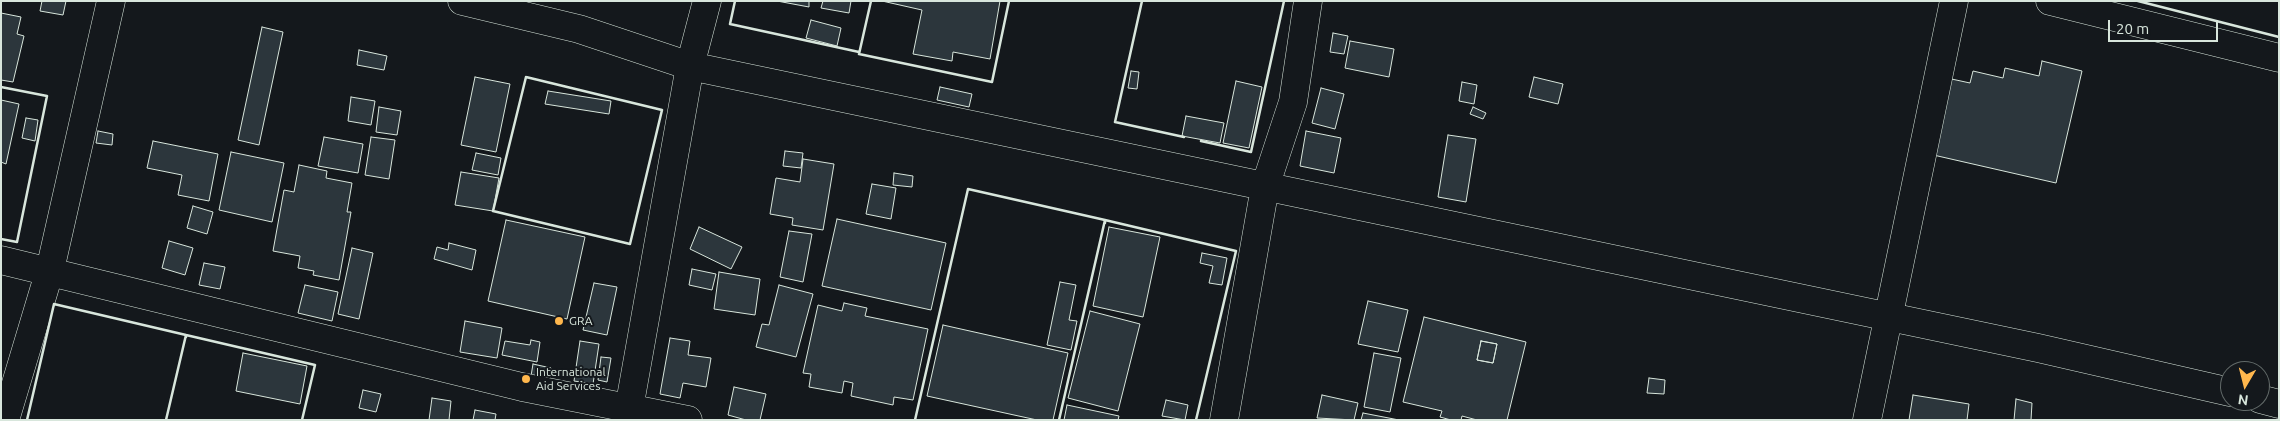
<!DOCTYPE html>
<style>
body{margin:0}
#map{position:relative;width:2280px;height:421px;overflow:hidden;background:#14181c;font-family:Ubuntu,sans-serif}
canvas{display:block}
.frame{position:absolute;inset:0;border:2px solid #d8e6dc;pointer-events:none}
.north{position:absolute;left:2220px;top:361px;width:50px;height:50px;box-sizing:border-box;background:#14181c;border:1px solid #626a69;border-radius:50%;rotate:188deg;font-size:14px;font-weight:700;line-height:20px;text-align:center;color:#d8e6dc}
.north::after{content:'';display:block;margin:auto;width:18px;height:22px;background:#ffb74d;clip-path:polygon(50% 0,100% 100%,50% 72%,0 100%)}
.scale{position:absolute;left:2108px;top:20px;width:110px;height:22px;box-sizing:border-box;border:2px solid #d8e6dc;border-top:0;padding-left:6px;font-size:15px;line-height:18px;white-space:nowrap;color:#d8e6dc;-webkit-text-stroke:4px #14181c;paint-order:stroke}
</style>
<div id="map">
<canvas width="2280" height="421"></canvas>
<div class="frame"></div>
<div class="north">N</div>
<div class="scale">20 m</div>
</div>
<script>
const g = document.querySelector('canvas').getContext('2d');
g.lineJoin = 'round';
function paint(path, color) { g.fillStyle = color; g.fill(path, 'evenodd'); }
const toPath = rows => new Path2D(rows.map(r => 'M' + r).join(''));
function trace(path, color, width, dash) { g.strokeStyle = color; g.lineWidth = width; g.lineCap = dash ? 'butt' : 'round'; g.setLineDash(dash || []); g.stroke(path); }
function label(font, color, halo, rows, align = 'center') {
  g.font = font + ' Ubuntu,sans-serif'; g.lineWidth = 4; g.setLineDash([]); g.textBaseline = 'middle'; g.strokeStyle = halo; g.fillStyle = color; for (const [text, x, y, turn = 0] of rows) {
    g.save(); g.translate(x, y); g.rotate((+turn || 0) * Math.PI / 180); g.textAlign = isNaN(turn) ? turn : align; if (halo) g.strokeText(text, 0, 0); g.fillText(text, 0, 0); g.restore();
  }
}
const building = toPath([
 [42,1,66,1,63,15,40,11,42,1],
 [777,1,809,1,809,7,777,1],
 [823,1,851,1,849,13,821,8,823,1],
 [882,1,1000,1,990,59,953,52,952,61,913,54,922,10,882,1],
 [1,13,21,17,17,34,24,36,13,82,1,80,1,13],
 [811,20,841,28,837,46,806,38,811,20],
 [262,27,283,32,259,145,238,140,262,27],
 [1333,33,1348,36,1344,54,1330,52,1333,33],
 [1350,41,1394,49,1389,77,1345,68,1350,41],
 [359,50,387,56,384,70,357,65,359,50],
 [2042,61,2082,71,2056,183,1929,154,1947,78,1970,83,1973,71,2003,78,2005,68,2039,76,2042,61],
 [1131,71,1139,72,1137,89,1128,88,1131,71],
 [475,77,510,84,496,152,461,145,475,77],
 [1534,77,1563,84,1558,104,1529,97,1534,77],
 [1236,81,1262,87,1249,148,1223,143,1236,81],
 [1462,82,1477,85,1474,104,1459,101,1462,82],
 [940,87,972,94,969,107,937,100,940,87],
 [1321,88,1344,94,1335,129,1312,123,1321,88],
 [548,91,611,101,609,114,545,104,548,91],
 [351,97,375,101,371,125,348,121,351,97],
 [1,100,19,104,6,164,1,162,1,100],
 [379,107,401,111,397,135,376,132,379,107],
 [1473,107,1486,113,1483,119,1470,114,1473,107],
 [1186,116,1224,123,1220,143,1182,136,1186,116],
 [26,118,38,120,35,141,22,138,26,118],
 [98,131,113,134,112,145,96,143,98,131],
 [1306,131,1341,138,1334,173,1300,166,1306,131],
 [1448,135,1476,139,1466,202,1438,197,1448,135],
 [324,137,363,144,358,173,318,166,324,137],
 [371,137,395,140,389,179,365,175,371,137],
 [153,141,218,154,209,201,178,195,182,175,147,168,153,141],
 [785,151,803,153,801,168,783,166,785,151],
 [231,152,284,163,272,222,219,210,231,152],
 [476,153,501,158,498,175,472,170,476,153],
 [803,159,834,164,823,230,792,225,793,218,770,214,776,178,800,182,803,159],
 [299,165,327,171,326,178,352,183,347,212,351,212,339,280,313,275,314,271,298,268,300,256,273,251,284,190,294,192,299,165],
 [461,172,499,178,493,211,455,205,461,172],
 [894,173,913,176,912,187,893,185,894,173],
 [872,184,896,188,891,219,866,214,872,184],
 [193,206,213,212,207,234,187,228,193,206],
 [837,219,946,243,931,310,822,286,837,219],
 [506,220,585,237,567,319,488,301,506,220],
 [699,227,742,247,731,269,690,249,699,227],
 [1109,227,1160,237,1143,317,1093,306,1109,227],
 [789,231,812,234,803,282,780,277,789,231],
 [169,241,193,248,185,275,162,268,169,241],
 [449,243,476,250,472,270,434,259,437,247,448,250,449,243],
 [352,248,373,253,359,319,338,314,352,248],
 [1202,253,1227,258,1222,285,1209,283,1213,266,1200,263,1202,253],
 [204,263,225,267,220,289,199,285,204,263],
 [692,269,716,274,712,290,689,285,692,269],
 [719,272,760,279,755,315,714,309,719,272],
 [1060,282,1076,285,1069,320,1077,321,1071,350,1047,345,1060,282],
 [594,283,617,287,607,335,583,330,594,283],
 [305,285,338,292,332,321,298,313,305,285],
 [779,285,813,294,796,357,756,347,762,324,769,325,779,285],
 [1368,301,1408,310,1398,352,1358,344,1368,301],
 [844,303,867,308,865,316,928,329,913,400,894,397,893,405,851,396,853,383,844,381,842,393,809,387,811,374,803,373,818,305,842,311,844,303],
 [1090,311,1140,324,1118,411,1068,398,1090,311],
 [1424,317,1526,342,1507,420,1477,420,1462,416,1461,420,1451,420,1440,417,1442,411,1403,402,1424,317],
 [1481,341,1497,344,1493,363,1477,360,1481,341],
 [465,321,502,328,497,358,460,352,465,321],
 [943,325,1068,353,1053,420,1037,420,927,396,943,325],
 [670,338,690,341,688,355,711,358,706,387,683,383,680,398,660,394,670,338],
 [531,340,540,342,537,362,502,355,505,341,530,345,531,340],
 [580,341,599,344,593,384,574,381,580,341],
 [1481,341,1497,344,1493,363,1477,360,1481,341],
 [243,353,307,366,300,404,236,391,243,353],
 [1374,353,1401,358,1390,412,1364,407,1374,353],
 [601,357,611,358,607,382,598,380,601,357],
 [533,364,551,368,550,380,531,376,533,364],
 [1649,378,1665,380,1664,394,1647,393,1649,378],
 [734,387,766,394,760,420,746,420,728,415,734,387],
 [363,390,381,394,376,412,359,408,363,390],
 [1322,395,1358,403,1354,420,1317,418,1322,395],
 [1913,395,1969,404,1967,420,1909,420,1913,395],
 [432,398,451,401,449,420,429,420,432,398],
 [2016,399,2032,403,2031,420,2014,420,2016,399],
 [1166,400,1188,405,1185,420,1162,416,1166,400],
 [1067,405,1119,416,1118,420,1064,420,1067,405],
 [475,410,496,414,495,420,473,420,475,410],
 [1363,413,1399,420,1361,420,1363,413]
]);
paint(building, '#2c363c');
trace(building, '#d8e6dc', 1);
const street = toPath([
 [462,1,579,29,690,66,2038,348,2230,392],
 [2050,1,2279,58],
 [1,260,522,387,688,420],
 [2260,399,2279,404],
 [5,420,50,270,111,1],
 [627,420,690,66,707,1],
 [1224,420,1265,187,1293,102,1308,1],
 [1867,420,1954,1]
]);
trace(street, '#d8e6dc', 29);
trace(street, '#14181c', 28);
trace(toPath([
 [735,1,730,24,859,52],
 [871,1,859,54,992,82,1009,1],
 [1142,1,1115,122,1184,137],
 [2138,1,2279,37],
 [526,77,662,110,630,244,493,211,526,77],
 [1,87,47,96,17,242,1,239],
 [1201,141,1251,152,1284,1],
 [1105,223,1105,220,1236,251,1196,420],
 [186,337,186,335,315,365,302,420],
 [27,420,54,304,186,335,166,420],
 [915,420,968,189,1105,220,1059,420]
]), '#d8e6dc', 2.5);
for (const [x, y, r, color] of [
 [559,321,5,"#ffb74d"],
 [526,379,5,"#ffb74d"]
]) { const dot = new Path2D(); dot.arc(x, y, r, 0, 2 * Math.PI); g.fillStyle = color; g.fill(dot); trace(dot, '#14181c', 2); }
label('12px', '#d8e6dc', '#14181c', [
 ["GRA",569,321],
 ["International",536,372],
 ["Aid Services",536,386]
], 'left');
</script>
